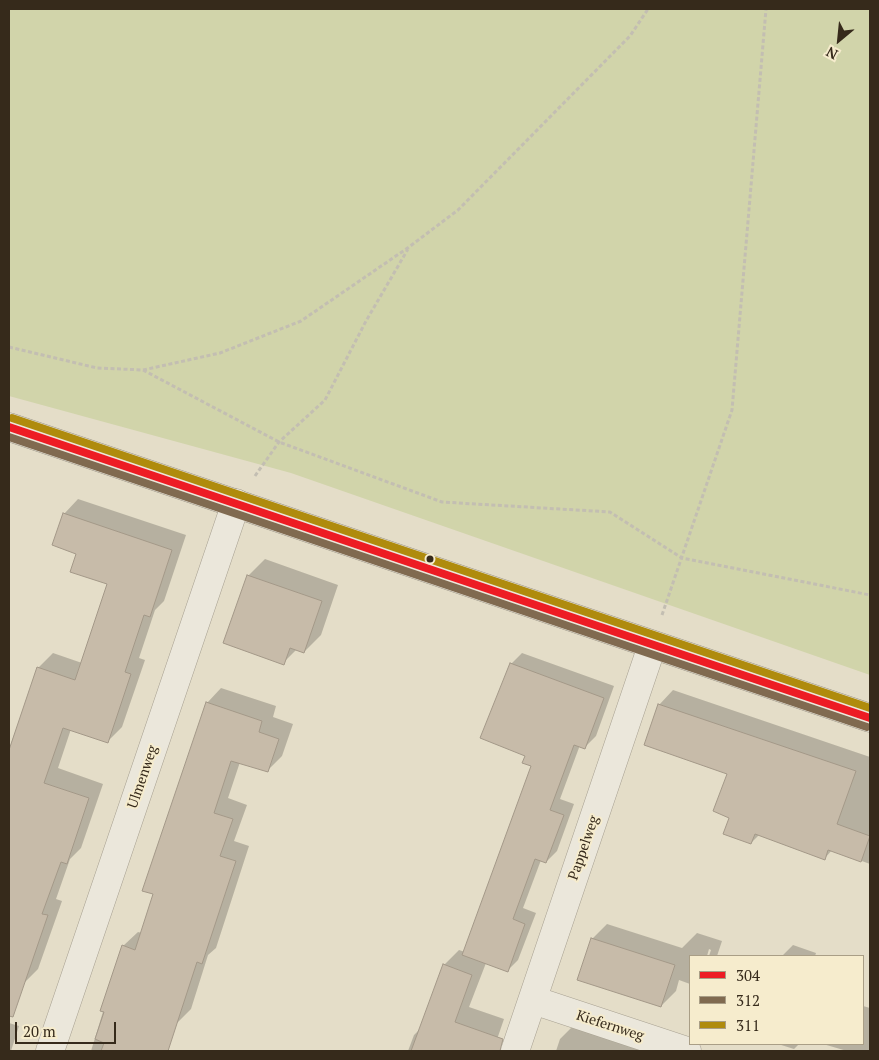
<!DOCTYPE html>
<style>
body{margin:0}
#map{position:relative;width:879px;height:1060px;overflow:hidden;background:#e4ddc8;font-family:"PT Serif",serif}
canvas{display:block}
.frame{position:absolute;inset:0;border:10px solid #362a1b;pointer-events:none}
.legend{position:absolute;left:689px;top:955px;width:175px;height:90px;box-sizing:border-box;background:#f6eccd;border:1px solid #a99e86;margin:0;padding:6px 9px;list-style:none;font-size:15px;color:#362a1b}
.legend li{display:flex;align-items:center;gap:10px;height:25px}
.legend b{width:25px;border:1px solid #a99e86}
.north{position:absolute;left:814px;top:15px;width:50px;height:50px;-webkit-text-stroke:4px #f6eccd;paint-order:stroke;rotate:208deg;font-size:14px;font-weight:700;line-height:20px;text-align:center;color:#362a1b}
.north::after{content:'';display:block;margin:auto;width:18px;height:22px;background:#362a1b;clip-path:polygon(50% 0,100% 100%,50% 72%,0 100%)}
.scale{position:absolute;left:15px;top:1022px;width:101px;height:22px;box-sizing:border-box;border:2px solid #362a1b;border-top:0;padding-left:6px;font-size:15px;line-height:18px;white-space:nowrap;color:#362a1b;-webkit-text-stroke:4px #f6eccd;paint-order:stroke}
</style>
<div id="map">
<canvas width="879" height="1060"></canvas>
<div class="frame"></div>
<ul class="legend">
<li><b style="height:6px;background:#ed1c24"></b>304</li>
<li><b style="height:6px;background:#806a50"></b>312</li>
<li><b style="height:6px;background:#af8b0d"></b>311</li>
</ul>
<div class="north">N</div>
<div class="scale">20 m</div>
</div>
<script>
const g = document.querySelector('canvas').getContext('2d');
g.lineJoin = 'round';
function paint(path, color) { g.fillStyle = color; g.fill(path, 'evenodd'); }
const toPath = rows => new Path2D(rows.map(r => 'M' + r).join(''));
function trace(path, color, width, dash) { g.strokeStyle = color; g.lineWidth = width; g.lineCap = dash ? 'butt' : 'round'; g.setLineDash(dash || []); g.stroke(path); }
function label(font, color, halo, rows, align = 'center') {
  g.font = font + ' "PT Serif",serif'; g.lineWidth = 4; g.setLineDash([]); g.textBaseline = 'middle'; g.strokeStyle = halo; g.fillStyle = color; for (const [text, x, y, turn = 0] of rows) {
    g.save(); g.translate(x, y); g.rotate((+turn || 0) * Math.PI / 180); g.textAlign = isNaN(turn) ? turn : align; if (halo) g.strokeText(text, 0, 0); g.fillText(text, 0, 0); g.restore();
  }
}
paint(toPath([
 [9,9,870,9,870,675,291,473,9,396]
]), '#d1d4aa');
paint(toPath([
 [78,499,186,535,164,601,155,610,139,658,145,660,122,727,108,741,71,729,58,768,103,784,81,848,70,859,56,899,62,901,38,969,24,983,9,978,9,749,38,668,53,653,82,663,109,583,77,553,64,514],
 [265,559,338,585,321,635,304,652,297,649,283,663,248,576],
 [522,653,614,686,596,736,585,747,580,745,560,799,574,804,557,851,546,862,541,860,523,908,536,913,518,960,507,971,486,963,469,1007,504,1019,493,1051,408,1051,414,1035,421,1028,444,965,459,950,465,952,532,765,526,755,511,664],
 [221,688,276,706,273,717,293,724,282,756,267,771,240,762,228,798,247,805,234,841,249,846,216,948,208,955,191,1009,176,1024,159,1018,148,1051,91,1051,123,946,138,932,142,933,207,703],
 [673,690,870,757,870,864,832,850,825,858,759,835,751,843,731,817,728,773,659,705],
 [607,924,682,948,697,933,722,941,717,956,709,956,711,950,709,949,707,956,690,956,690,984,679,980,676,991,661,1006,592,939],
 [793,945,816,953,815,956,782,956],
 [863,1006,870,1008,870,1051,847,1051,823,1044,863,1044],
 [9,1023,19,1026,11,1051,9,1051],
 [575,1024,651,1051,556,1051,560,1039],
 [778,1044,799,1044,794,1049]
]), '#0003');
const building = toPath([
 [63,513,172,550,150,617,144,615,125,672,131,674,108,743,63,728,44,783,89,798,67,864,61,862,42,914,48,915,13,1017,9,1016,9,750,37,667,75,680,107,584,70,572,76,554,52,545,63,513],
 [247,575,322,601,304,653,290,648,284,665,223,643,247,575],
 [510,663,604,698,585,749,574,745,550,810,564,815,546,863,535,859,513,919,525,924,508,972,462,955,531,766,522,763,525,756,480,738,510,663],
 [206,702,262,721,259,732,279,739,268,772,231,761,214,813,233,819,220,856,236,861,202,964,197,962,168,1051,101,1051,104,1043,95,1039,104,1012,100,1011,122,945,135,950,153,894,142,891,206,702],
 [658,704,856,771,837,824,870,836,861,862,828,850,825,860,755,834,751,844,723,834,729,818,713,811,727,774,644,745,658,704],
 [591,938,675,965,661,1007,577,980,591,938],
 [443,964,472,975,455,1022,503,1039,500,1051,411,1051,443,964]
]);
paint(building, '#c7bba9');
trace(building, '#a39888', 1);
const street = toPath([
 [533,1000,687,1051],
 [50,1051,236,503],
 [515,1051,652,646]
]);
const secondary = toPath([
 [9,427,870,718]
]);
trace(street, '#a8a192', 29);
trace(secondary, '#989182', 29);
trace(toPath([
 [9,347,97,368,143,370,220,353,301,321,409,247,458,210,630,36,648,9],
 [143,370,279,442,442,502,610,512,682,558,870,595],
 [255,476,279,442,325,400,366,321,408,249],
 [662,615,732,410,766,9]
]), '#c3beb2', 3, [4, 2.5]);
trace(street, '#ebe7db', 28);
trace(secondary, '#ebe7db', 28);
trace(toPath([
 [9,427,870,718]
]), '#ed1c24', 8);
trace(toPath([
 [9,437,867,727]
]), '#806a50', 8);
trace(toPath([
 [12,418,870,708]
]), '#af8b0d', 8);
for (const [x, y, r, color] of [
 [430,559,4.5,"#362a1b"]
]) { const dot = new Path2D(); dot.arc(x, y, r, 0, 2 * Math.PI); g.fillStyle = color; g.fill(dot); trace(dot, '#f6eccd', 2); }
label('14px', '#362a1b', '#f6eccd', [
 ["Ulmenweg",143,777,-71],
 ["Pappelweg",584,848,-71],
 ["Kiefernweg",610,1026,18]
]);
</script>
